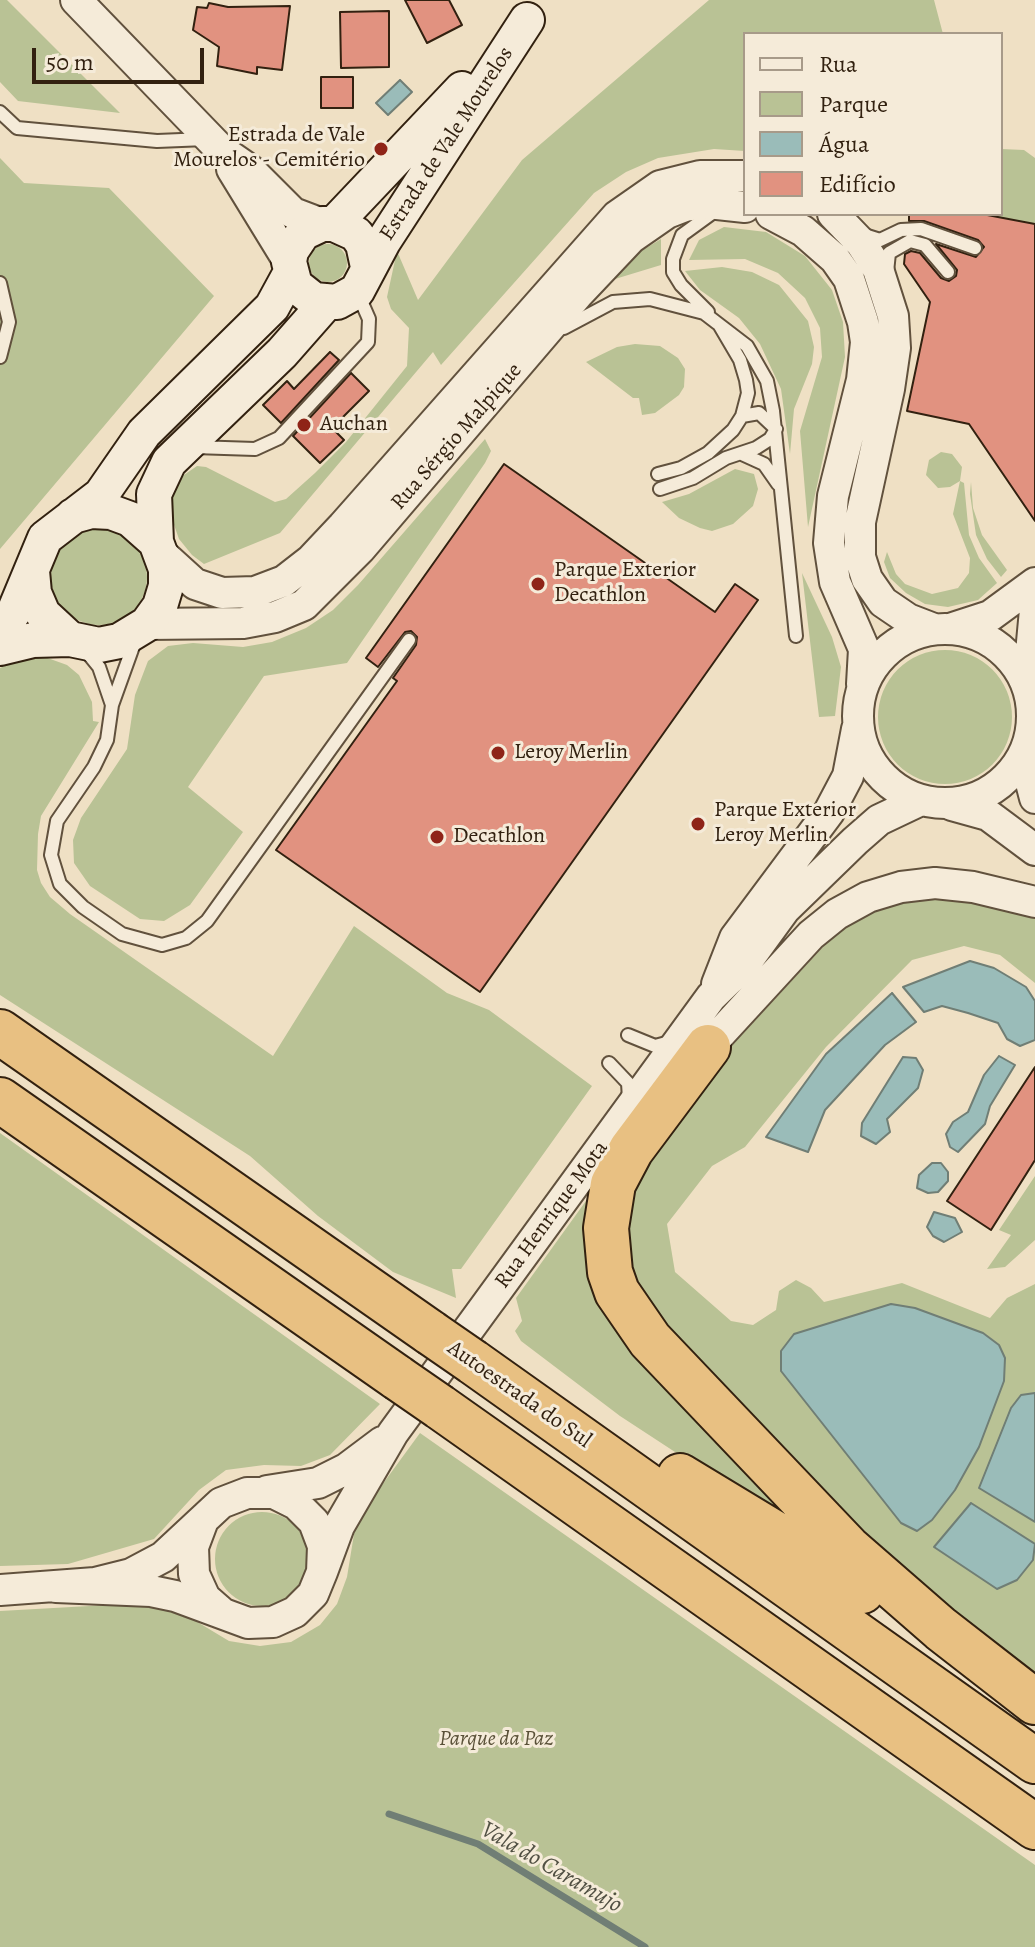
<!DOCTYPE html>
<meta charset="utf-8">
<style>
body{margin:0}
#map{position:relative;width:1035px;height:1947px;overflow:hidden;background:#efe0c4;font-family:Alegreya,serif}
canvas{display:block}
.legend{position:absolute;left:743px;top:32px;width:260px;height:184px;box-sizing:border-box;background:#f5ebd9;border:2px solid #a79a89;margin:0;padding:10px 14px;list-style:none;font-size:24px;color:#322110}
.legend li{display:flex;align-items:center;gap:16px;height:40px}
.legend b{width:40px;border:2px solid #a79a89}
.scale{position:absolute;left:32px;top:48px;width:172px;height:36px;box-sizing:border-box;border:4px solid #322110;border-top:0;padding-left:10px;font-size:24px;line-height:28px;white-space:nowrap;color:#322110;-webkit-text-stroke:6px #f5ebd9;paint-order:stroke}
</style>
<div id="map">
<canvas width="1035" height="1947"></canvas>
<ul class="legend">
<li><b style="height:10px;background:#f5ebd9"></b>Rua</li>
<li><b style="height:22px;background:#b9c295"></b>Parque</li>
<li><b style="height:22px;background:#9abcb9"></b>Água</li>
<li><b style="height:22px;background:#e19280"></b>Edifício</li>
</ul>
<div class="scale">50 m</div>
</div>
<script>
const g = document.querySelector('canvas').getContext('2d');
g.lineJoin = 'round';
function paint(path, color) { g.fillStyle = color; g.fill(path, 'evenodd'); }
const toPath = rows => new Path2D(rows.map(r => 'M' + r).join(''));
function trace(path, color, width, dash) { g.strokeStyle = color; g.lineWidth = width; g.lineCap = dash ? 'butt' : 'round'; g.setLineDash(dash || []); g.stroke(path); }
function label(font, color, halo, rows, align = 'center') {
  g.font = font + ' Alegreya,serif'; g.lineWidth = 6; g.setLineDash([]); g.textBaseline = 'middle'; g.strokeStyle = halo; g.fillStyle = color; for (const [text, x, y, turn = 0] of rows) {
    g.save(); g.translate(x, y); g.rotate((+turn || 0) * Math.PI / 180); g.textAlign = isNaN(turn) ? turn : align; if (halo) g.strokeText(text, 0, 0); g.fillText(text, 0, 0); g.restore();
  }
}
paint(toPath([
 [0,0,7,0,120,113,18,101,0,82],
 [709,0,934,0,943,34,745,34,745,151,714,149,658,158,626,172,594,193,441,365,433,352,280,533,204,564,192,555,179,539,173,522,173,493,181,477,197,466,206,467,275,502,286,499,315,473,346,442,407,366,409,328,391,309,387,297,397,251,418,300,522,160],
 [1001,149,1024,150,1035,158,1035,224,982,214,1001,214],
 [0,158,24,183,109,188,214,296,0,549],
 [724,227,766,232,805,256,832,290,843,322,845,357,808,527,800,431,822,357,820,328,805,298,778,273,745,259,689,260,699,240],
 [661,239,661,265,615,279,641,251],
 '309 263a19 19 0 1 1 38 0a19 19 0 1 1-38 0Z',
 [722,267,752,272,779,285,808,321,814,347,812,364,794,409,790,454,781,389,760,344,739,318,700,290,685,271],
 [635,344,660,346,678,358,685,369,684,387,679,395,655,413,642,415,639,398,633,398,586,362,617,347],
 [485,439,491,451,485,463,347,663,264,676,188,787,243,832,190,905,164,921,140,919,90,886,74,863,73,840,81,818,127,749,135,695,148,661,168,646,193,643,243,647,272,642,306,628,333,610,358,585],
 [941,452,952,454,962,467,960,481,964,483,969,535,979,558,997,583,978,600,948,607,925,604,906,593,890,578,884,562,887,552,896,574,905,584,932,594,958,588,969,573,970,558,953,514,960,481,950,487,938,488,926,475,929,460],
 [735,469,754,474,758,489,753,506,733,524,712,531,700,528,679,518,662,502,689,494],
 [971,482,973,508,982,535,1007,570,1001,577,987,559,976,535,970,494],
 '51 577a48 48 0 1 1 96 0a48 48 0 1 1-96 0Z',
 [802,573,832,637,841,667,835,716,819,717],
 '878 717a67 67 0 1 1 134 0a67 67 0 1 1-134 0Z',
 [42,656,67,665,79,675,92,702,93,721,99,722,41,816,38,834,37,870,41,883,50,897,70,914,273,1056,354,926,447,993,489,1010,592,1086,461,1269,452,1269,456,1298,393,1272,318,1216,250,1156,0,995,0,668,26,657],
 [943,895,1035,913,1035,983,1000,955,964,946,912,960,826,1047,745,1147,712,1166,667,1224,675,1272,731,1321,753,1325,776,1310,779,1291,796,1280,811,1288,824,1302,902,1283,990,1318,1007,1298,1035,1284,1035,1675,861,1541,682,1358,626,1269,623,1200,714,1065,844,924,875,908,903,899],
 [0,1133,380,1404,330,1455,301,1466,264,1465,226,1470,199,1490,154,1539,68,1564,0,1566],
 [1035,1176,1035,1240,1005,1267,987,1269,1011,1235,999,1230],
 [596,1187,590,1223,794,1523,701,1469,620,1416,521,1341,515,1331,522,1321,516,1298],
 [420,1433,1035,1865,1035,1947,0,1947,0,1611,143,1603,179,1611,229,1641,260,1646,291,1642,320,1625,337,1604,347,1577,355,1528,371,1500],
 '215 1559a47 47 0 1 1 94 0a47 47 0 1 1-94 0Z'
]), '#b9c295');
const water = toPath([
 [400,80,412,92,388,115,376,103,400,80],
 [970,961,994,968,1026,987,1035,1001,1035,1040,1020,1046,1007,1039,998,1023,968,1013,942,1006,924,1012,903,987,970,961],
 [892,993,916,1022,885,1045,825,1110,808,1152,766,1137,826,1054,892,993],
 [999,1056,1015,1065,990,1106,985,1124,958,1152,950,1147,946,1134,953,1122,968,1112,984,1075,999,1056],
 [903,1057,916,1058,923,1070,918,1088,887,1119,890,1132,876,1144,861,1136,862,1123,903,1057],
 [932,1163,941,1163,948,1172,948,1181,938,1192,928,1193,917,1188,919,1175,932,1163],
 [934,1212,955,1218,962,1232,944,1242,933,1236,927,1227,934,1212],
 [891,1304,915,1308,983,1333,999,1345,1005,1358,1004,1381,979,1447,955,1490,932,1520,917,1531,901,1523,781,1371,781,1351,794,1334,891,1304],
 [1035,1393,1035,1522,979,1488,1011,1408,1021,1395,1035,1393],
 [971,1503,1035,1544,1033,1560,1017,1580,997,1589,934,1547,971,1503]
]);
paint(water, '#9abcb9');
trace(water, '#707e75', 2);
trace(toPath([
 [389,1814,478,1844,645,1947]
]), '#707e75', 7);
const building = toPath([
 [405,0,449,0,462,25,427,43,405,0],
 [209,3,228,7,290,6,282,70,257,67,257,74,217,66,219,47,193,30,197,7,207,8,209,3],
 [389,11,389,67,341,68,340,12,389,11],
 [321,77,353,77,353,108,321,108,321,77],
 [909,214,982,214,1035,224,1035,521,969,424,907,411,930,302,904,264,905,254,911,251,920,253,941,278,949,281,956,276,957,270,936,244,976,257,984,247,978,240,924,221,909,221,909,214],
 [330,352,339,360,281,423,263,405,287,381,294,389,330,352],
 [351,373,369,391,332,428,344,440,320,463,293,436,351,373],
 [504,464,715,612,735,584,758,600,480,992,276,850,397,681,393,678,416,645,417,637,411,631,405,632,378,667,366,658,504,464],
 [1035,1067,1035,1160,991,1230,947,1201,1035,1067]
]);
paint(building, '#e19280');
trace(building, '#322110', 2);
const service = toPath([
 [0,112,17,128,157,141,206,139],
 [861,234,880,240,901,230,921,229,975,248],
 [887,272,889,253,910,241,925,245,948,272],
 [0,283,9,322,0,357],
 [708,312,681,285,673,272,673,259,682,235,715,211],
 [720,326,740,360,746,380,748,393,742,416],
 [564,328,613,302,650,299,704,313,747,346,767,381,773,411,796,636],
 [194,447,255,449,279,438,368,342,369,319,358,294],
 [742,454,764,464,778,484],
 [658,474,681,468,708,453,733,430,742,416,759,413,776,429,770,439,756,448,726,458,693,478,660,489],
 [135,641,112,705,107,740,94,767,57,821,51,855,60,884,83,907,122,934,162,945,186,938,207,921,409,640],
 [86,651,99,667,112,705],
 [628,1035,655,1046,670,1042],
 [609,1063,628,1083,629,1099]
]);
const tertiary = toPath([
 [76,0,221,150,250,170,293,213,322,224],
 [232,169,289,262],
 [771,214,803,231,835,259,849,279,863,322,866,342,862,380,833,496,829,543,835,582,864,649,862,684],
 [833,214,861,243,878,269,893,316,895,348,889,389,860,522,860,557,867,579,883,602,908,619,934,629],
 [162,554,195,584,222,593,255,592,284,581,311,560,343,526,617,216,660,186,700,176,745,176],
 [147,624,243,623,275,617,304,605,360,549,578,294,631,238,667,213,685,206,708,203,745,207],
 [953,628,990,616,1035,583],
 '858 716a87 87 0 1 1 174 0a87 87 0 1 1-174 0Z',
 [1028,685,1035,610],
 [1029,745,1029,775,1035,798],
 [952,805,988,815,1035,850],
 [717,984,735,938,829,812,848,776,857,729],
 [708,1047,811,935,837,914,868,897,901,887,935,883,973,887,1035,902],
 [267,1491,318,1483,346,1469,382,1442],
 [202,1523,193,1547,194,1574,205,1598,221,1612],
 [322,1572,339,1526,393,1433,711,997,745,964,785,909,855,841,879,820,919,801],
 [0,1590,95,1583,131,1574,163,1557,221,1503,247,1493,274,1493,296,1504,314,1522,323,1546,322,1572,313,1594,295,1612,273,1622,248,1623,175,1596,151,1591,56,1587]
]);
const secondary = toPath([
 [334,224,462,89],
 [368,267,363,244,356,234,334,224,322,224,303,233,291,251,289,262,295,285,314,300,337,302,357,291,383,242,527,20],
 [156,542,154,494,169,462,282,353,326,303],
 [32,571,34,593,43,614,70,639,99,645,119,641,147,624,160,606,166,586,166,569,156,542,130,519,111,512,91,511,73,516],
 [0,632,15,610,45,538,101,495,144,433,272,307,290,274],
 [0,648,33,640,70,639]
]);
const motorway = toPath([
 [0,1032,431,1333],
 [708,1047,631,1150,613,1184,606,1228,610,1272,617,1292,650,1340,848,1548,941,1629,1035,1702],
 [0,1100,398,1378],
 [473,1362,1035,1761],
 [440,1407,1035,1827],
 [680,1476,822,1562,862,1591]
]);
trace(service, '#61513d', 16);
trace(tertiary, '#61513d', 34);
trace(secondary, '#322110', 38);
trace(motorway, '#322110', 48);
trace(service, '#f5ebd9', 12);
trace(tertiary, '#f5ebd9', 30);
trace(secondary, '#f5ebd9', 34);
trace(motorway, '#e8c082', 44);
const motorwayBridge = toPath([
 [431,1333,473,1362],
 [398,1378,440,1407]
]);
trace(motorwayBridge, '#322110', 48, []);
trace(motorwayBridge, '#e8c082', 44);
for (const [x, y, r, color] of [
 [381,149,8,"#8f2418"],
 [304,425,8,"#8f2418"],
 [538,584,8,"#8f2418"],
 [498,753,8,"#8f2418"],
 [698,824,8,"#8f2418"],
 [437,837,8,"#8f2418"]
]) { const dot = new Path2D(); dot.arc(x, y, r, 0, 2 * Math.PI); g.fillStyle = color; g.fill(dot); trace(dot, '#f5ebd9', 3); }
label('22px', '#322110', '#f5ebd9', [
 ["Estrada de Vale",365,136,"right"],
 ["Mourelos - Cemitério",365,161,"right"],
 ["Auchan",320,425],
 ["Parque Exterior",554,571],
 ["Decathlon",554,596],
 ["Leroy Merlin",514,753],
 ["Parque Exterior",714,811],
 ["Leroy Merlin",714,836],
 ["Decathlon",453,837]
], 'left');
label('22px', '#322110', '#f5ebd9', [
 ["Estrada de Vale Mourelos",447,144,-57],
 ["Rua Sérgio Malpique",457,437,-49],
 ["Rua Henrique Mota",552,1215,-54],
 ["Autoestrada do Sul",519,1395,35]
]);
label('italic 22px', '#5a5138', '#f5ebd9', [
 ["Parque da Paz",496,1740]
]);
label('italic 24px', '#515043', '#f5ebd9', [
 ["Vala do Caramujo",551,1868,30]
]);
</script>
